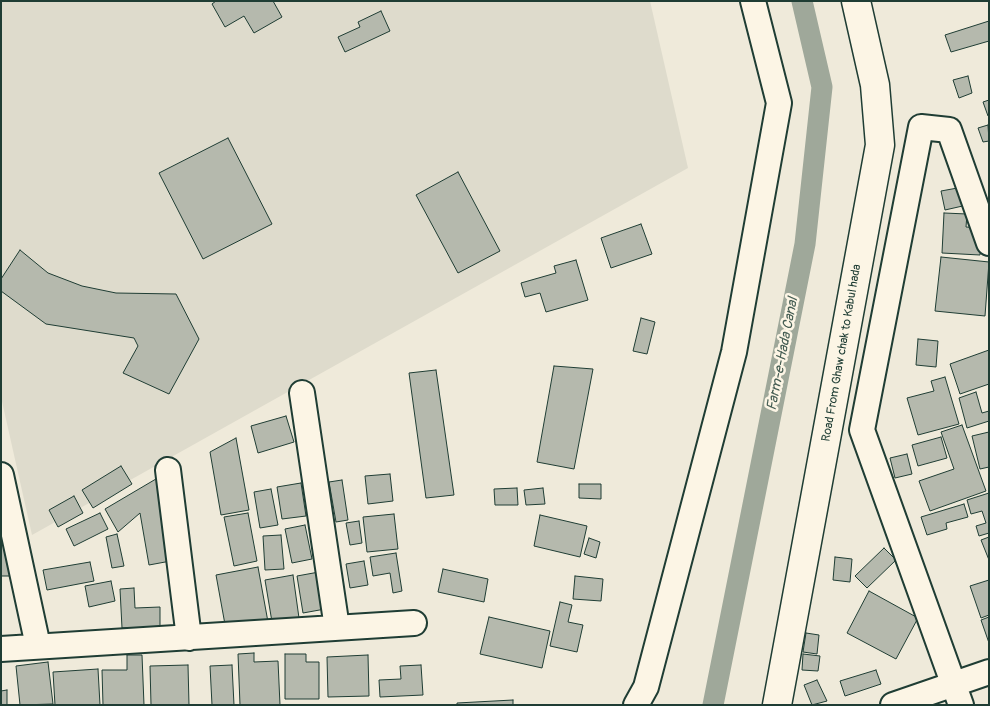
<!DOCTYPE html>
<style>
body{margin:0}
#map{position:relative;width:990px;height:706px;overflow:hidden;background:#efeada;font-family:Pangolin,sans-serif}
canvas{display:block}
.frame{position:absolute;inset:0;border:2px solid #1f3d34;pointer-events:none}
</style>
<div id="map">
<canvas width="990" height="706"></canvas>
<div class="frame"></div>
</div>
<script>
const g = document.querySelector('canvas').getContext('2d');
g.lineJoin = 'round';
function paint(path, color) { g.fillStyle = color; g.fill(path, 'evenodd'); }
const toPath = rows => new Path2D(rows.map(r => 'M' + r).join(''));
function trace(path, color, width, dash) { g.strokeStyle = color; g.lineWidth = width; g.lineCap = dash ? 'butt' : 'round'; g.setLineDash(dash || []); g.stroke(path); }
function label(font, color, halo, rows, align = 'center') {
  g.font = font + ' Pangolin,sans-serif'; g.lineWidth = 5; g.setLineDash([]); g.textBaseline = 'middle'; g.strokeStyle = halo; g.fillStyle = color; for (const [text, x, y, turn = 0] of rows) {
    g.save(); g.translate(x, y); g.rotate((+turn || 0) * Math.PI / 180); g.textAlign = isNaN(turn) ? turn : align; if (halo) g.strokeText(text, 0, 0); g.fillText(text, 0, 0); g.restore();
  }
}
paint(toPath([
 [1,1,650,1,688,168,32,535,1,397]
]), '#dedbcc');
trace(toPath([
 [713,705,805,244,822,87,802,1]
]), '#9fa89a', 21);
const building = toPath([
 [216,1,273,1,282,17,254,33,244,16,225,27,212,4,216,1],
 [381,11,390,31,345,52,338,37,360,27,358,22,381,11],
 [989,21,989,41,951,52,945,35,989,21],
 [968,76,972,93,959,98,953,80,968,76],
 [989,100,989,115,988,116,983,102,989,100],
 [988,125,989,141,983,142,978,128,988,125],
 [228,138,272,224,203,259,159,173,228,138],
 [458,172,500,251,458,273,416,195,458,172],
 [963,187,967,205,945,210,941,191,963,187],
 [944,213,967,214,966,227,982,228,980,255,942,253,944,213],
 [641,224,652,254,611,268,601,238,641,224],
 [20,250,48,273,82,286,116,293,176,294,199,339,169,394,123,373,138,346,134,338,46,324,1,291,1,279,20,250],
 [941,257,989,262,985,316,935,311,941,257],
 [576,260,588,300,546,312,540,293,525,297,521,283,556,273,554,266,576,260],
 [641,318,655,322,647,354,633,351,641,318],
 [918,339,938,341,936,367,916,365,918,339],
 [989,350,989,384,960,394,950,364,989,350],
 [554,366,593,369,574,469,537,462,554,366],
 [436,370,454,495,426,498,409,373,436,370],
 [945,377,959,424,918,435,907,398,934,391,931,381,945,377],
 [976,392,982,413,989,411,989,421,967,428,959,398,976,392],
 [286,416,294,442,258,453,251,426,286,416],
 [962,425,986,491,930,511,919,481,954,469,941,432,962,425],
 [989,432,989,467,980,469,972,436,989,432],
 [941,437,947,458,918,466,912,445,941,437],
 [236,438,249,510,221,515,210,452,236,438],
 [907,454,912,474,895,478,890,458,907,454],
 [121,466,132,484,93,508,82,490,121,466],
 [390,474,393,501,368,504,365,476,390,474],
 [161,476,176,560,149,565,140,513,118,532,105,509,161,476],
 [342,480,348,520,336,522,329,482,342,480],
 [301,483,306,516,282,519,277,487,301,483],
 [579,484,601,484,601,499,579,498,579,484],
 [517,488,518,505,495,505,494,489,517,488],
 [543,488,545,504,526,505,524,490,543,488],
 [271,489,278,525,260,528,254,492,271,489],
 [989,493,989,533,979,536,976,526,986,523,982,511,971,514,967,500,989,493],
 [74,496,83,513,58,527,49,510,74,496],
 [964,504,968,517,946,523,947,529,927,535,921,517,964,504],
 [100,513,108,529,74,546,66,529,100,513],
 [248,513,257,561,234,566,224,517,248,513],
 [394,514,398,549,367,552,363,517,394,514],
 [540,515,587,526,580,557,534,546,540,515],
 [359,521,362,543,350,545,346,523,359,521],
 [305,525,312,559,292,563,285,529,305,525],
 [1,534,3,534,11,576,1,576,1,534],
 [117,534,124,566,112,568,106,537,117,534],
 [281,535,284,569,265,570,263,536,281,535],
 [989,537,989,560,981,540,989,537],
 [589,538,600,542,596,558,584,554,589,538],
 [884,548,896,560,867,588,855,576,884,548],
 [396,553,402,591,393,593,390,573,373,576,370,557,396,553],
 [835,557,852,559,850,582,833,580,835,557],
 [364,561,368,585,350,588,346,564,364,561],
 [90,562,94,581,47,590,43,570,90,562],
 [258,567,268,622,226,630,216,575,258,567],
 [443,569,488,579,484,602,438,592,443,569],
 [319,572,325,609,303,613,297,576,319,572],
 [293,575,299,618,272,622,265,580,293,575],
 [575,576,603,579,601,601,573,599,575,576],
 [989,580,989,615,981,618,970,586,989,580],
 [111,581,115,601,89,607,85,586,111,581],
 [134,588,135,608,160,607,160,627,122,628,120,589,134,588],
 [869,591,918,618,896,659,847,633,869,591],
 [560,602,572,605,568,622,583,625,577,652,550,646,560,602],
 [489,617,550,631,542,668,480,654,489,617],
 [989,617,989,643,981,620,989,617],
 [806,633,819,635,817,654,803,652,806,633],
 [254,653,254,662,278,661,280,705,240,705,238,654,254,653],
 [285,654,306,654,306,662,319,662,319,699,285,699,285,654],
 [803,654,820,656,818,671,802,670,803,654],
 [127,655,142,655,144,705,103,705,102,670,127,670,127,655],
 [368,655,369,696,328,697,327,657,368,655],
 [48,662,53,704,20,705,16,666,48,662],
 [188,665,189,705,151,705,150,666,188,665],
 [232,665,234,705,212,705,210,666,232,665],
 [421,665,423,695,380,697,379,680,401,679,400,666,421,665],
 [98,669,100,705,55,705,53,672,98,669],
 [876,670,881,684,845,696,840,681,876,670],
 [817,680,827,701,812,705,804,685,817,680],
 [7,690,7,705,1,705,1,691,7,690],
 [513,700,513,705,457,705,457,703,513,700]
]);
paint(building, '#b5b9ad');
trace(building, '#1f3d34', 1);
const street = toPath([
 [302,393,337,628],
 [168,470,189,638],
 [1,475,38,646],
 [1,649,414,623],
 [636,705,646,687,734,352,779,103,753,1],
 [893,705,989,672],
 [961,705,862,430,921,127,949,130,989,243]
]);
const secondary = toPath([
 [777,705,880,145,875,85,856,1]
]);
trace(street, '#1f3d34', 28);
trace(secondary, '#1f3d34', 31);
trace(street, '#fcf5e5', 24);
trace(secondary, '#fcf5e5', 28);
label('12px', '#1f3d34', '#fcf5e5', [
 ["Road From Ghaw chak to Kabul hada",842,353,-80]
]);
label('italic 14px', '#455d53', '#fcf5e5', [
 ["Farm-e-Hada Canal",783,354,-79]
]);
</script>
